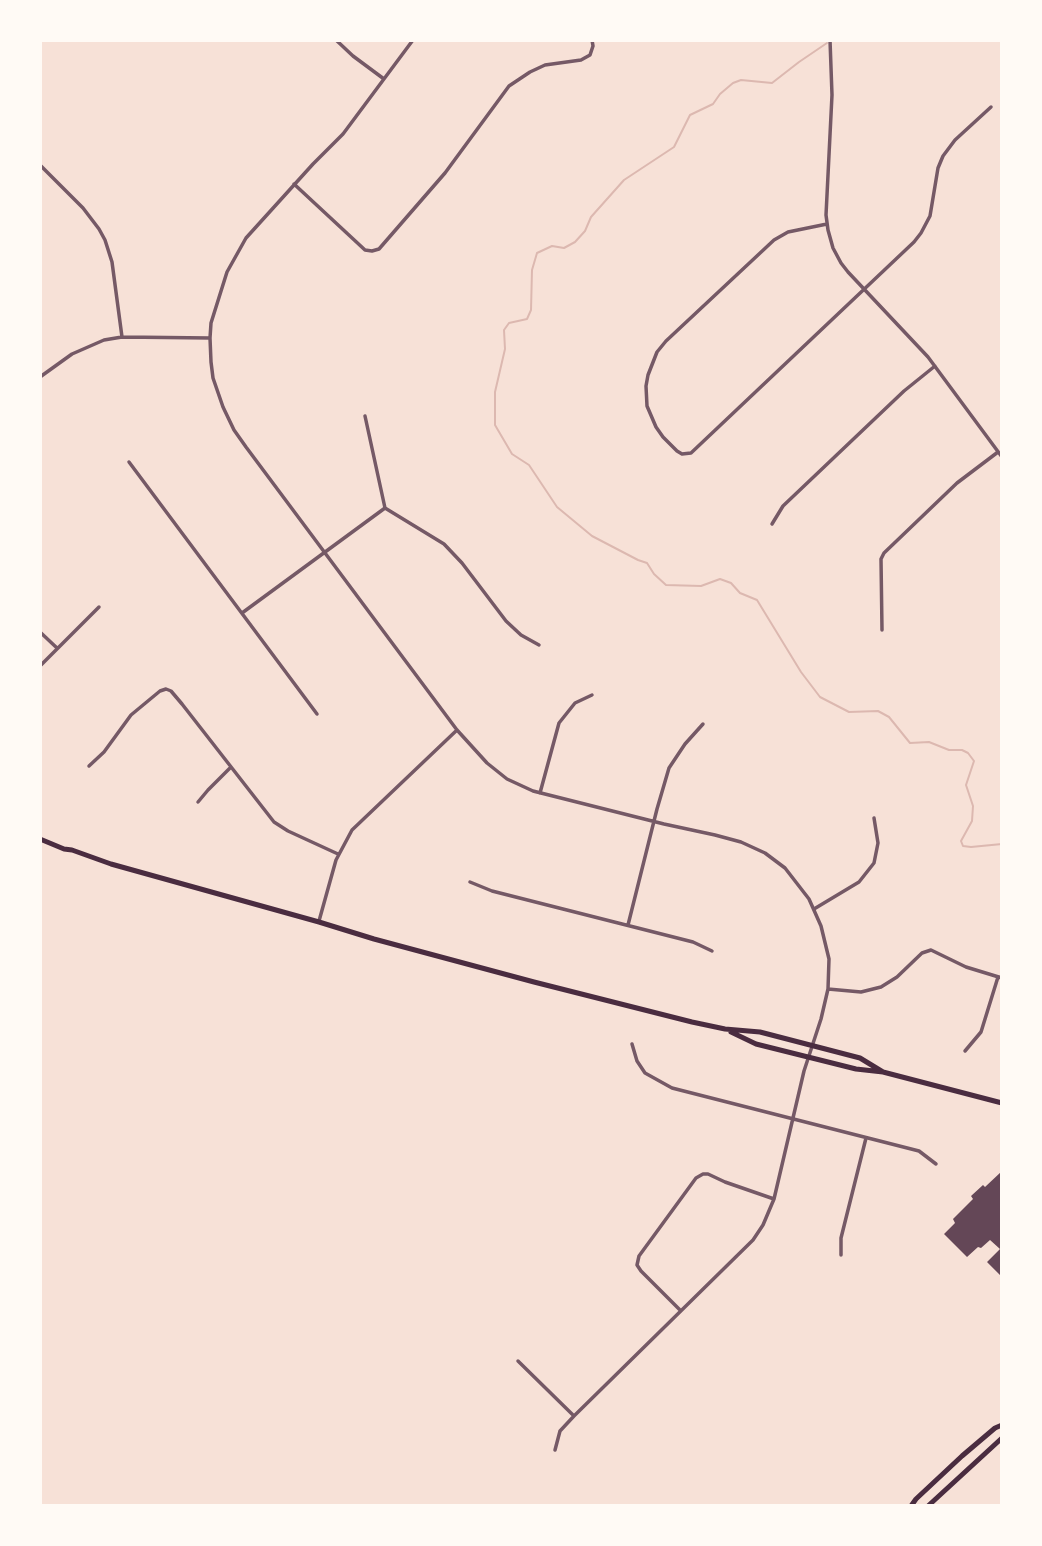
<!DOCTYPE html>
<style>
body{margin:0}
#map{position:relative;width:1042px;height:1546px;overflow:hidden;background:#f7e1d7;font-family:"Titillium Web",sans-serif}
canvas{display:block}
.frame{position:absolute;inset:0;border:42px solid #fffaf5;pointer-events:none}
</style>
<div id="map">
<canvas width="1042" height="1546"></canvas>
<div class="frame"></div>
</div>
<script>
const g = document.querySelector('canvas').getContext('2d');
g.lineJoin = 'round';
const toPath = rows => new Path2D(rows.map(r => 'M' + r).join(''));
function trace(path, color, width, dash) { g.strokeStyle = color; g.lineWidth = width; g.lineCap = dash ? 'butt' : 'round'; g.setLineDash(dash || []); g.stroke(path); }
function paint(path, color) { g.fillStyle = color; g.fill(path, 'evenodd'); }
trace(toPath([
 [827,43,799,62,772,83,741,80,733,83,720,94,713,104,690,115,674,147,624,180,591,217,585,231,575,242,564,248,552,246,537,253,532,270,531,310,527,319,509,323,504,330,505,349,495,392,495,425,512,454,529,465,557,507,592,536,638,560,647,563,654,574,666,585,701,586,720,579,731,583,740,593,757,600,801,672,820,697,849,712,878,711,889,717,910,743,929,742,949,750,962,750,968,753,974,761,966,785,973,806,972,821,961,841,963,846,971,847,1002,844]
]), '#dcb8b0', 2);
paint(toPath([
 [1002,1171,1002,1277,987,1262,1000,1249,990,1240,981,1248,978,1247,967,1257,944,1234,955,1223,953,1219,973,1199,971,1196,983,1185,985,1187]
]), '#644757');
trace(toPath([
 [336,40,353,56,384,79],
 [413,40,343,134,313,164,246,238,227,272,211,323,210,338,211,362,213,378,223,407,234,430,246,447,457,730,487,763,507,779,533,791,664,824,715,835,741,842,765,853,785,868,809,899,821,926,829,959,828,989,821,1019,804,1071,774,1199,763,1225,753,1240,574,1416,560,1431,555,1450],
 [830,40,832,95,826,215,828,230,833,248,841,263,848,272,928,357,1002,457],
 [40,165,83,208,99,229,105,240,112,262,122,337],
 [294,184,365,250,372,251,379,249,445,173,509,86,530,72,545,65,581,60,590,55,593,46,592,40],
 [827,224,788,232,774,240,666,341,657,352,648,375,646,386,647,406,656,427,663,437,677,451,682,454,691,453,914,242,921,233,930,216,938,168,943,156,955,140,991,107],
 [40,377,72,354,104,340,122,337,210,338],
 [365,416,385,508],
 [129,462,317,714],
 [385,508,444,544,462,563,506,621,521,635,539,645],
 [772,524,783,506,904,391,935,366],
 [242,613,385,508],
 [882,630,881,559,884,553,957,483,998,452],
 [40,632,57,648],
 [40,666,99,607],
 [89,766,104,752,131,715,160,691,166,689,171,691,182,704,274,822,288,831,338,854],
 [540,793,559,723,575,703,592,695],
 [198,802,208,790,231,767],
 [470,882,492,891,693,942,712,951],
 [814,909,859,882,874,863,878,843,874,818],
 [319,921,336,860,352,830,457,730],
 [628,925,657,809,669,768,685,744,703,724],
 [828,989,861,992,881,987,897,977,922,953,931,950,966,967,1002,978],
 [632,1044,637,1061,645,1073,672,1088,919,1151,936,1164],
 [965,1051,981,1032,998,977],
 [841,1255,841,1238,866,1138],
 [680,1310,641,1271,637,1265,639,1256,696,1178,703,1174,708,1174,725,1182,774,1199],
 [518,1361,574,1416]
]), '#755966', 3.5);
trace(toPath([
 [40,839,64,849,72,850,111,864,319,922,374,939,534,982,692,1022,725,1029,760,1032,860,1058,883,1072],
 [731,1032,756,1044,856,1069,883,1072,1002,1103],
 [911,1506,916,1499,962,1456,995,1428,1002,1425],
 [928,1506,1002,1438]
]), '#4a2c40', 5);
</script>
